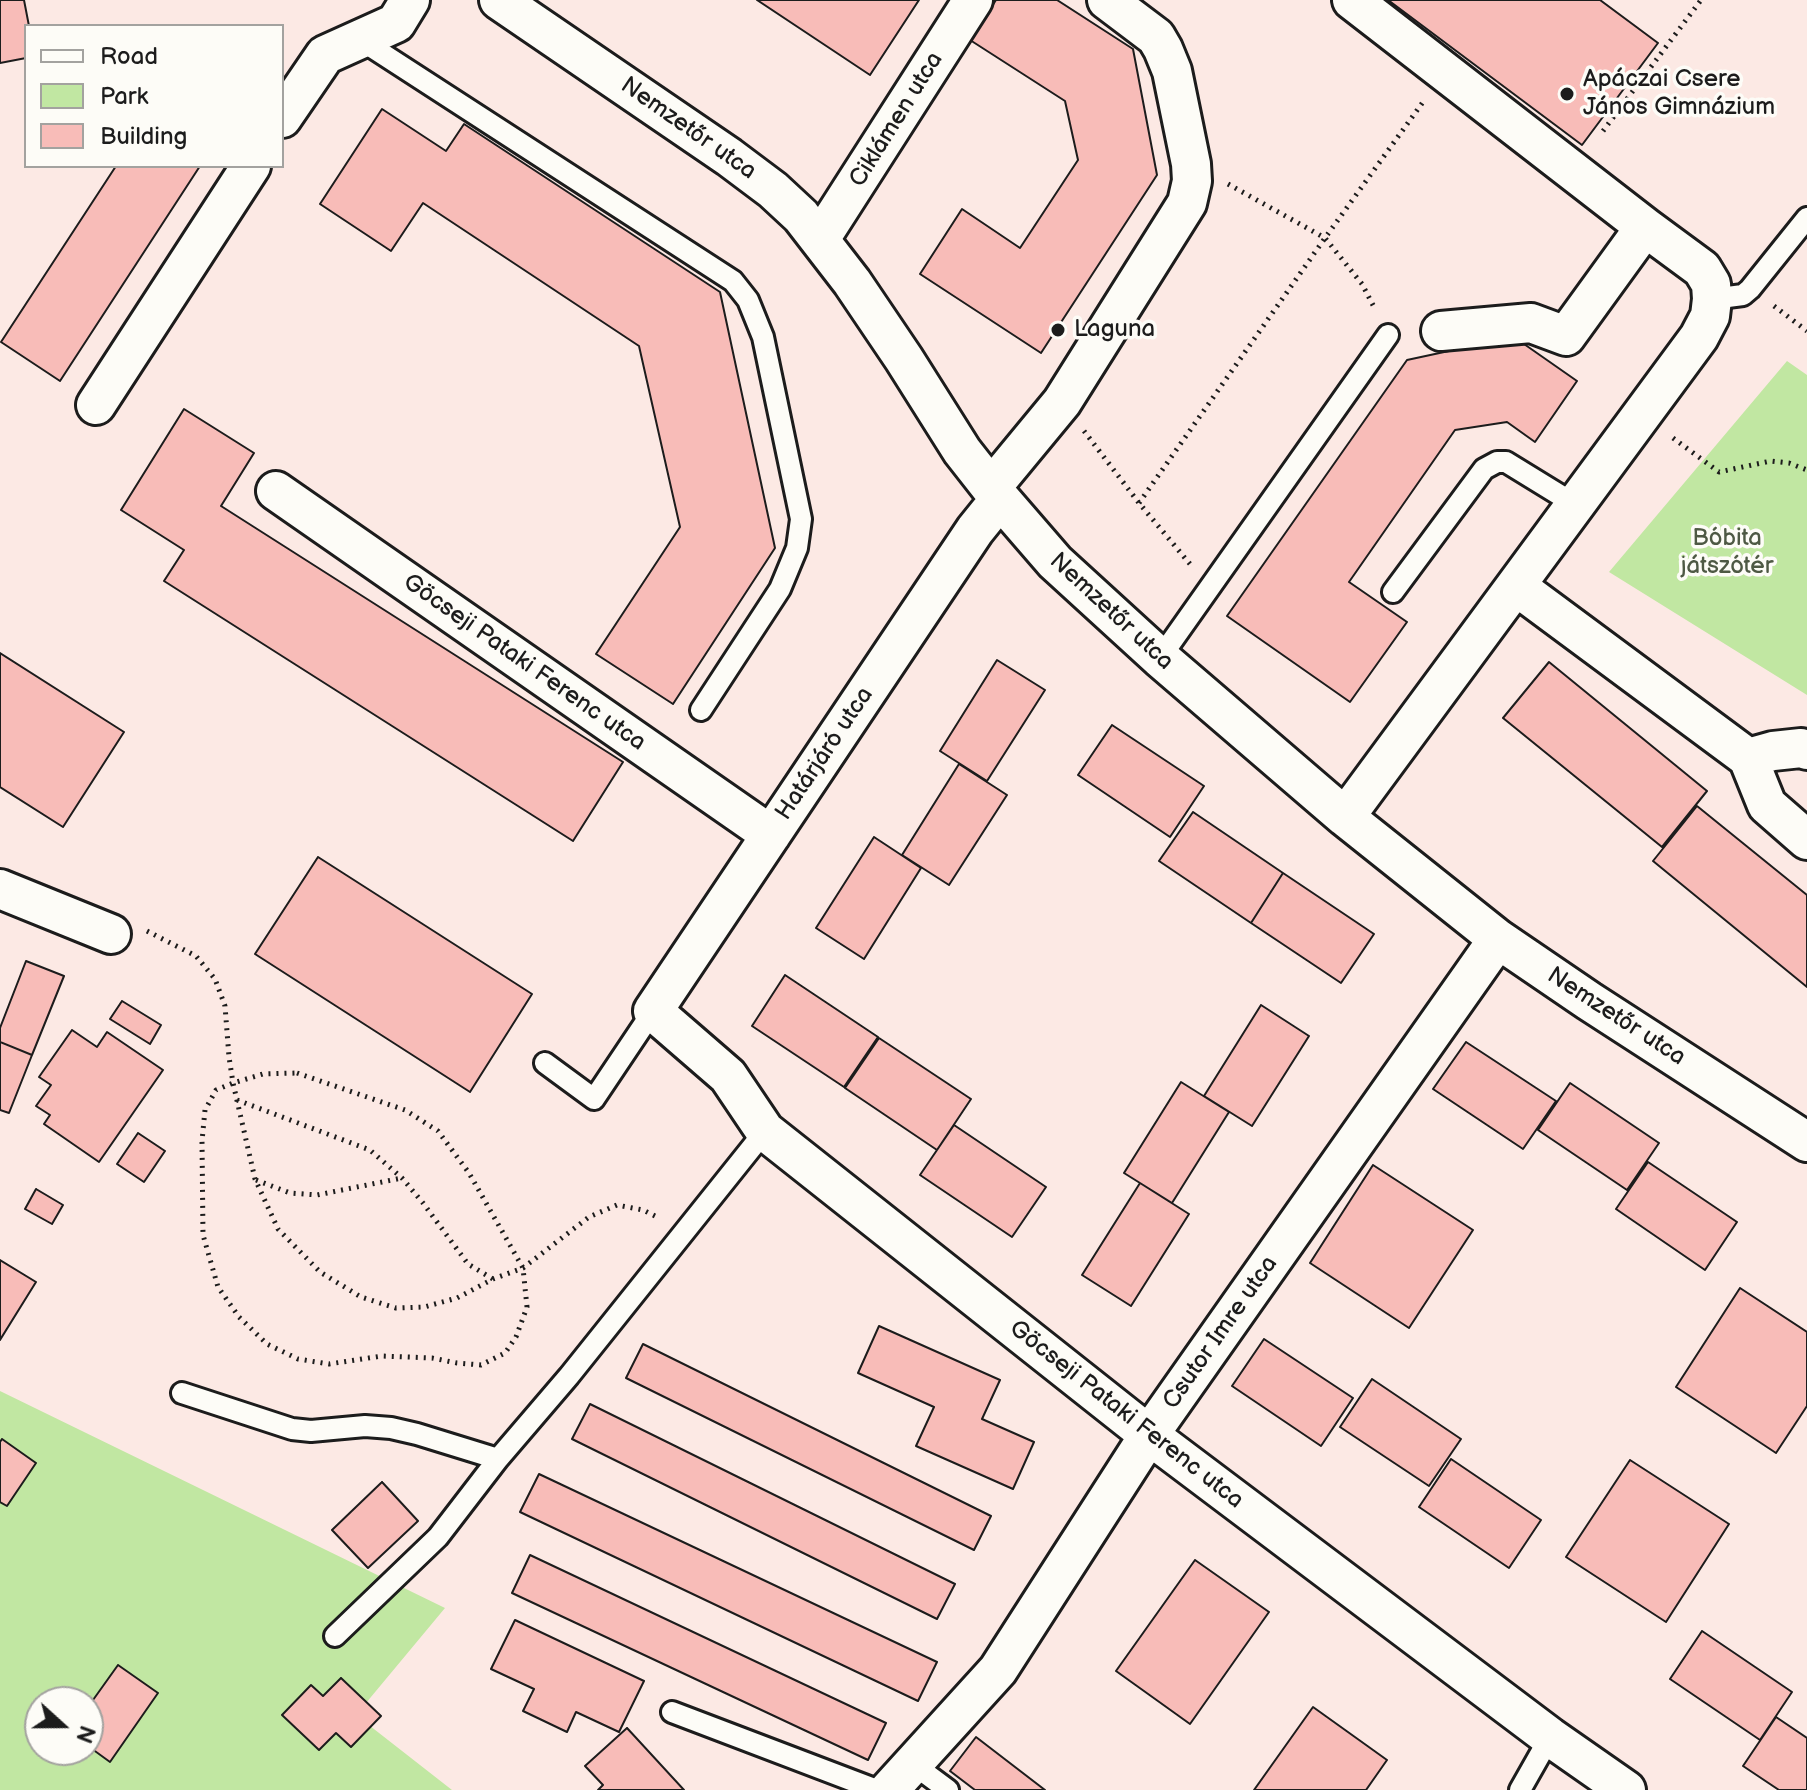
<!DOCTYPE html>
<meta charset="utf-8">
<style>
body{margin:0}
#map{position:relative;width:1807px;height:1790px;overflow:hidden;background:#fce9e4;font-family:"Balsamiq Sans",sans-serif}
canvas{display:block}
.legend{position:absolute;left:24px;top:24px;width:260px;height:144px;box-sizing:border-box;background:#fdfcf7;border:2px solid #a3a29f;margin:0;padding:10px 14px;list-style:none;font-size:24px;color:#1c1c1c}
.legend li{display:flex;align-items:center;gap:16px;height:40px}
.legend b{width:40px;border:2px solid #a3a29f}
.north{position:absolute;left:24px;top:1686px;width:80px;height:80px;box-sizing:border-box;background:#fdfcf7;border:2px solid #a3a29f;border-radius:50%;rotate:111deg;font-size:22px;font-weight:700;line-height:32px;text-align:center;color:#1c1c1c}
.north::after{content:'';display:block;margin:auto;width:28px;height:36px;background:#1c1c1c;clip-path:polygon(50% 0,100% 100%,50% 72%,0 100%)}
</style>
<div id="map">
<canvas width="1807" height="1790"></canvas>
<ul class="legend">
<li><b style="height:10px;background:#fdfcf7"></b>Road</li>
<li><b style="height:22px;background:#c1e7a2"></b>Park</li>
<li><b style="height:22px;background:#f8bcb8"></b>Building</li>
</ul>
<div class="north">N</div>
</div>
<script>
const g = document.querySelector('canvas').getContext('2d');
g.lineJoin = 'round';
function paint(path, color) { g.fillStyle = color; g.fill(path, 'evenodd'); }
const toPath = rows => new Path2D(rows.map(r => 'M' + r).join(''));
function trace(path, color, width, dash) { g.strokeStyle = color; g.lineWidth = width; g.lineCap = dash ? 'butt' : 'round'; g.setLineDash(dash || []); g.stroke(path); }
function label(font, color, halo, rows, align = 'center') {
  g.font = font + ' "Balsamiq Sans",sans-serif'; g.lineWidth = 7; g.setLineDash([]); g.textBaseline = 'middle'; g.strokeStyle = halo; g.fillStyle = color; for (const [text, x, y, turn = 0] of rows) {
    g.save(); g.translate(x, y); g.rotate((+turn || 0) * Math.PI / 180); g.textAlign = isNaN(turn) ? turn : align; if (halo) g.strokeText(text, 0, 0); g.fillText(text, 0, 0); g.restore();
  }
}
paint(toPath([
 [1787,361,1807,375,1807,695,1609,572],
 [0,1391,445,1608,356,1715,452,1790,0,1790],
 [40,1702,88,1702,88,1750,40,1750]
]), '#c1e7a2');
const building = toPath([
 [0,0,24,0,29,26,26,26,26,58,0,63,0,0],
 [757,0,919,0,870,75,757,0],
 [996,0,1057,0,1133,49,1157,175,1041,353,920,274,962,209,1020,248,1078,160,1065,101,970,40,996,0],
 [1388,0,1600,0,1658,43,1582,145,1388,0],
 [382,109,446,151,464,124,720,292,775,548,673,704,596,654,680,527,639,346,423,203,391,251,320,204,382,109],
 [116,166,200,166,60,381,1,342,116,166],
 [1514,337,1577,381,1535,442,1507,422,1455,430,1349,582,1407,622,1350,702,1227,616,1407,360,1514,337],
 [184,409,254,453,221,506,623,762,573,841,164,581,184,550,121,510,184,409],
 [0,653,124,732,63,827,0,787,0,653],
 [997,660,1045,690,987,781,940,751,997,660],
 [1549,662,1707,791,1662,847,1503,718,1549,662],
 [1112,725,1204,786,1170,837,1078,775,1112,725],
 [959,764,1007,795,949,885,902,855,959,764],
 [1697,806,1807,895,1807,987,1653,861,1697,806],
 [1193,812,1283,873,1251,923,1159,861,1193,812],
 [874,837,921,868,864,959,816,928,874,837],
 [318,857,532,994,470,1092,255,954,318,857],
 [1283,873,1374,934,1341,983,1251,923,1283,873],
 [26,961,64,976,32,1055,0,1042,0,1028,26,961],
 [785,975,878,1037,844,1087,752,1026,785,975],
 [122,1001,161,1025,150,1044,110,1019,122,1001],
 [1261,1005,1309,1036,1252,1126,1204,1096,1261,1005],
 [72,1030,97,1047,107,1032,163,1070,99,1162,44,1124,50,1115,36,1106,51,1085,39,1077,72,1030],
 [879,1038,971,1099,937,1150,845,1088,879,1038],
 [0,1042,32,1055,9,1113,0,1110,0,1042],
 [1466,1042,1556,1101,1523,1149,1433,1089,1466,1042],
 [1181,1082,1229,1112,1172,1203,1124,1173,1181,1082],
 [1570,1083,1659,1143,1627,1190,1538,1130,1570,1083],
 [954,1125,1046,1187,1012,1237,920,1175,954,1125],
 [138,1133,165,1151,144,1182,117,1164,138,1133],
 [1648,1162,1737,1222,1705,1270,1616,1209,1648,1162],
 [1373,1165,1473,1230,1409,1328,1310,1263,1373,1165],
 [1140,1183,1189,1214,1131,1306,1082,1275,1140,1183],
 [36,1189,63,1205,52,1224,25,1209,36,1189],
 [0,1260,36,1282,0,1340,0,1260],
 [1740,1288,1807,1332,1807,1406,1776,1453,1676,1387,1740,1288],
 [879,1326,1000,1380,982,1419,1034,1442,1013,1489,916,1446,934,1407,858,1373,879,1326],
 [1264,1339,1353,1398,1321,1446,1232,1386,1264,1339],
 [643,1344,991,1516,974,1550,626,1378,643,1344],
 [1372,1379,1461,1439,1429,1486,1340,1427,1372,1379],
 [590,1404,955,1584,937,1619,572,1439,590,1404],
 [2,1439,36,1463,7,1506,0,1502,0,1442,2,1439],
 [1451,1459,1541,1520,1509,1568,1419,1507,1451,1459],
 [1630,1460,1729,1524,1666,1622,1566,1557,1630,1460],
 [539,1474,937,1662,918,1701,520,1512,539,1474],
 [382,1482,418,1521,368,1568,332,1530,382,1482],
 [530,1555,886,1723,868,1760,512,1593,530,1555],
 [1195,1560,1269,1612,1190,1724,1116,1671,1195,1560],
 [515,1620,644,1681,619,1732,576,1712,567,1732,523,1711,534,1689,491,1669,515,1620],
 [1702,1631,1792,1692,1760,1740,1670,1679,1702,1631],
 [118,1665,158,1693,110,1762,88,1746,88,1707,118,1665],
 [341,1678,381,1716,351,1747,336,1733,319,1750,282,1715,311,1685,323,1696,341,1678],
 [1313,1707,1387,1760,1366,1790,1254,1790,1313,1707],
 [1776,1717,1807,1738,1807,1790,1779,1790,1743,1766,1776,1717],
 [627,1728,684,1790,598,1790,603,1785,585,1766,627,1728],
 [976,1737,1045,1790,975,1790,950,1771,976,1737]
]);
paint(building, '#f8bcb8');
trace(building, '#1c1c1c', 2);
const lane = toPath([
 [361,40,733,281,748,300,763,337,801,519,797,548,780,589,701,710],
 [1712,299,1743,295,1750,289,1807,218],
 [1393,592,1484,469,1497,462,1506,462,1576,505],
 [1160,658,1388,335],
 [545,1063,594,1099,653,1011],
 [182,1393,292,1429,311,1431,365,1426,391,1428,417,1434,498,1459],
 [335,1636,438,1537,498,1459,569,1376,765,1131],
 [672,1712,877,1790],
 [913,1764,948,1790],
 [1520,1790,1550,1737]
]);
const street = toPath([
 [499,0,729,157,773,190,801,216,852,282,904,359,962,451,991,488,1055,562,1160,658,1345,817,1498,939,1589,1001,1807,1142],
 [1352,0,1645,227],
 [282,118,325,55,396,23,410,0],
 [820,239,973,0],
 [96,405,251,166],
 [991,488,1062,402,1187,203,1192,181,1191,164,1172,71,1163,49,1156,37,1107,0],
 [276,491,771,835],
 [1000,499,975,530,653,1011,728,1076,765,1131,1149,1435,1550,1737,1626,1790],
 [1516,586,1748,758,1767,805,1807,840],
 [1748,758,1773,751,1801,748,1807,750],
 [1345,817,1699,337,1710,316,1712,299,1711,284,1702,269,1645,227,1566,336,1531,323,1441,331],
 [0,889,111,934],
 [889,1790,998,1670,1149,1435,1498,939]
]);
trace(lane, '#1c1c1c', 26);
trace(street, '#1c1c1c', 44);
trace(toPath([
 [1603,131,1701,0],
 [1228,184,1325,238,1362,284,1375,309],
 [1774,306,1807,331],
 [1084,431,1139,503,1190,564],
 [1673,438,1719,472,1771,461,1789,463,1807,470],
 [1139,503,1325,238,1423,102],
 [147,931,196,956,215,979,225,1006,229,1057,233,1083,255,1179,278,1229,320,1272,361,1297,396,1308,424,1307,457,1298,493,1279,523,1268,589,1217,617,1205,643,1210,659,1218],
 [297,1073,405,1110,438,1131,469,1173,523,1268,527,1307,516,1337,505,1353,481,1365,457,1363,432,1358,382,1356,329,1364,298,1359,267,1344,239,1317,218,1287,203,1235,202,1141,205,1110,216,1090,233,1083,263,1074,297,1073],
 [237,1100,370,1150,402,1178,423,1203,468,1264,493,1279],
 [256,1180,290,1193,317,1195,402,1178]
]), '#1c1c1c', 5, [2, 6]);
trace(lane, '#fdfcf7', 20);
trace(street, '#fdfcf7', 38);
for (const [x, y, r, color] of [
 [1567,94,8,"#1c1c1c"],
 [1058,330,8,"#1c1c1c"]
]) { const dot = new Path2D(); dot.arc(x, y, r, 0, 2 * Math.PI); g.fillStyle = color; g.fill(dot); trace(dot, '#fdfcf7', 3); }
label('24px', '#1c1c1c', '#fdfcf7', [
 ["Apáczai Csere",1583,80],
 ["János Gimnázium",1583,108],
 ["Laguna",1074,330]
], 'left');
label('24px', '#1c1c1c', '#fdfcf7', [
 ["Ciklámen utca",897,120,-58],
 ["Nemzetőr utca",688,129,35],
 ["Nemzetőr utca",1111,612,43],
 ["Göcseji Pataki Ferenc utca",524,663,35],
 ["Határjáró utca",825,754,-56],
 ["Nemzetőr utca",1616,1017,33],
 ["Csutor Imre utca",1221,1333,-55],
 ["Göcseji Pataki Ferenc utca",1126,1415,38]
]);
label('24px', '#4e5944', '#fdfcf7', [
 ["Bóbita",1727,539],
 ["játszótér",1727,567]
]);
</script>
